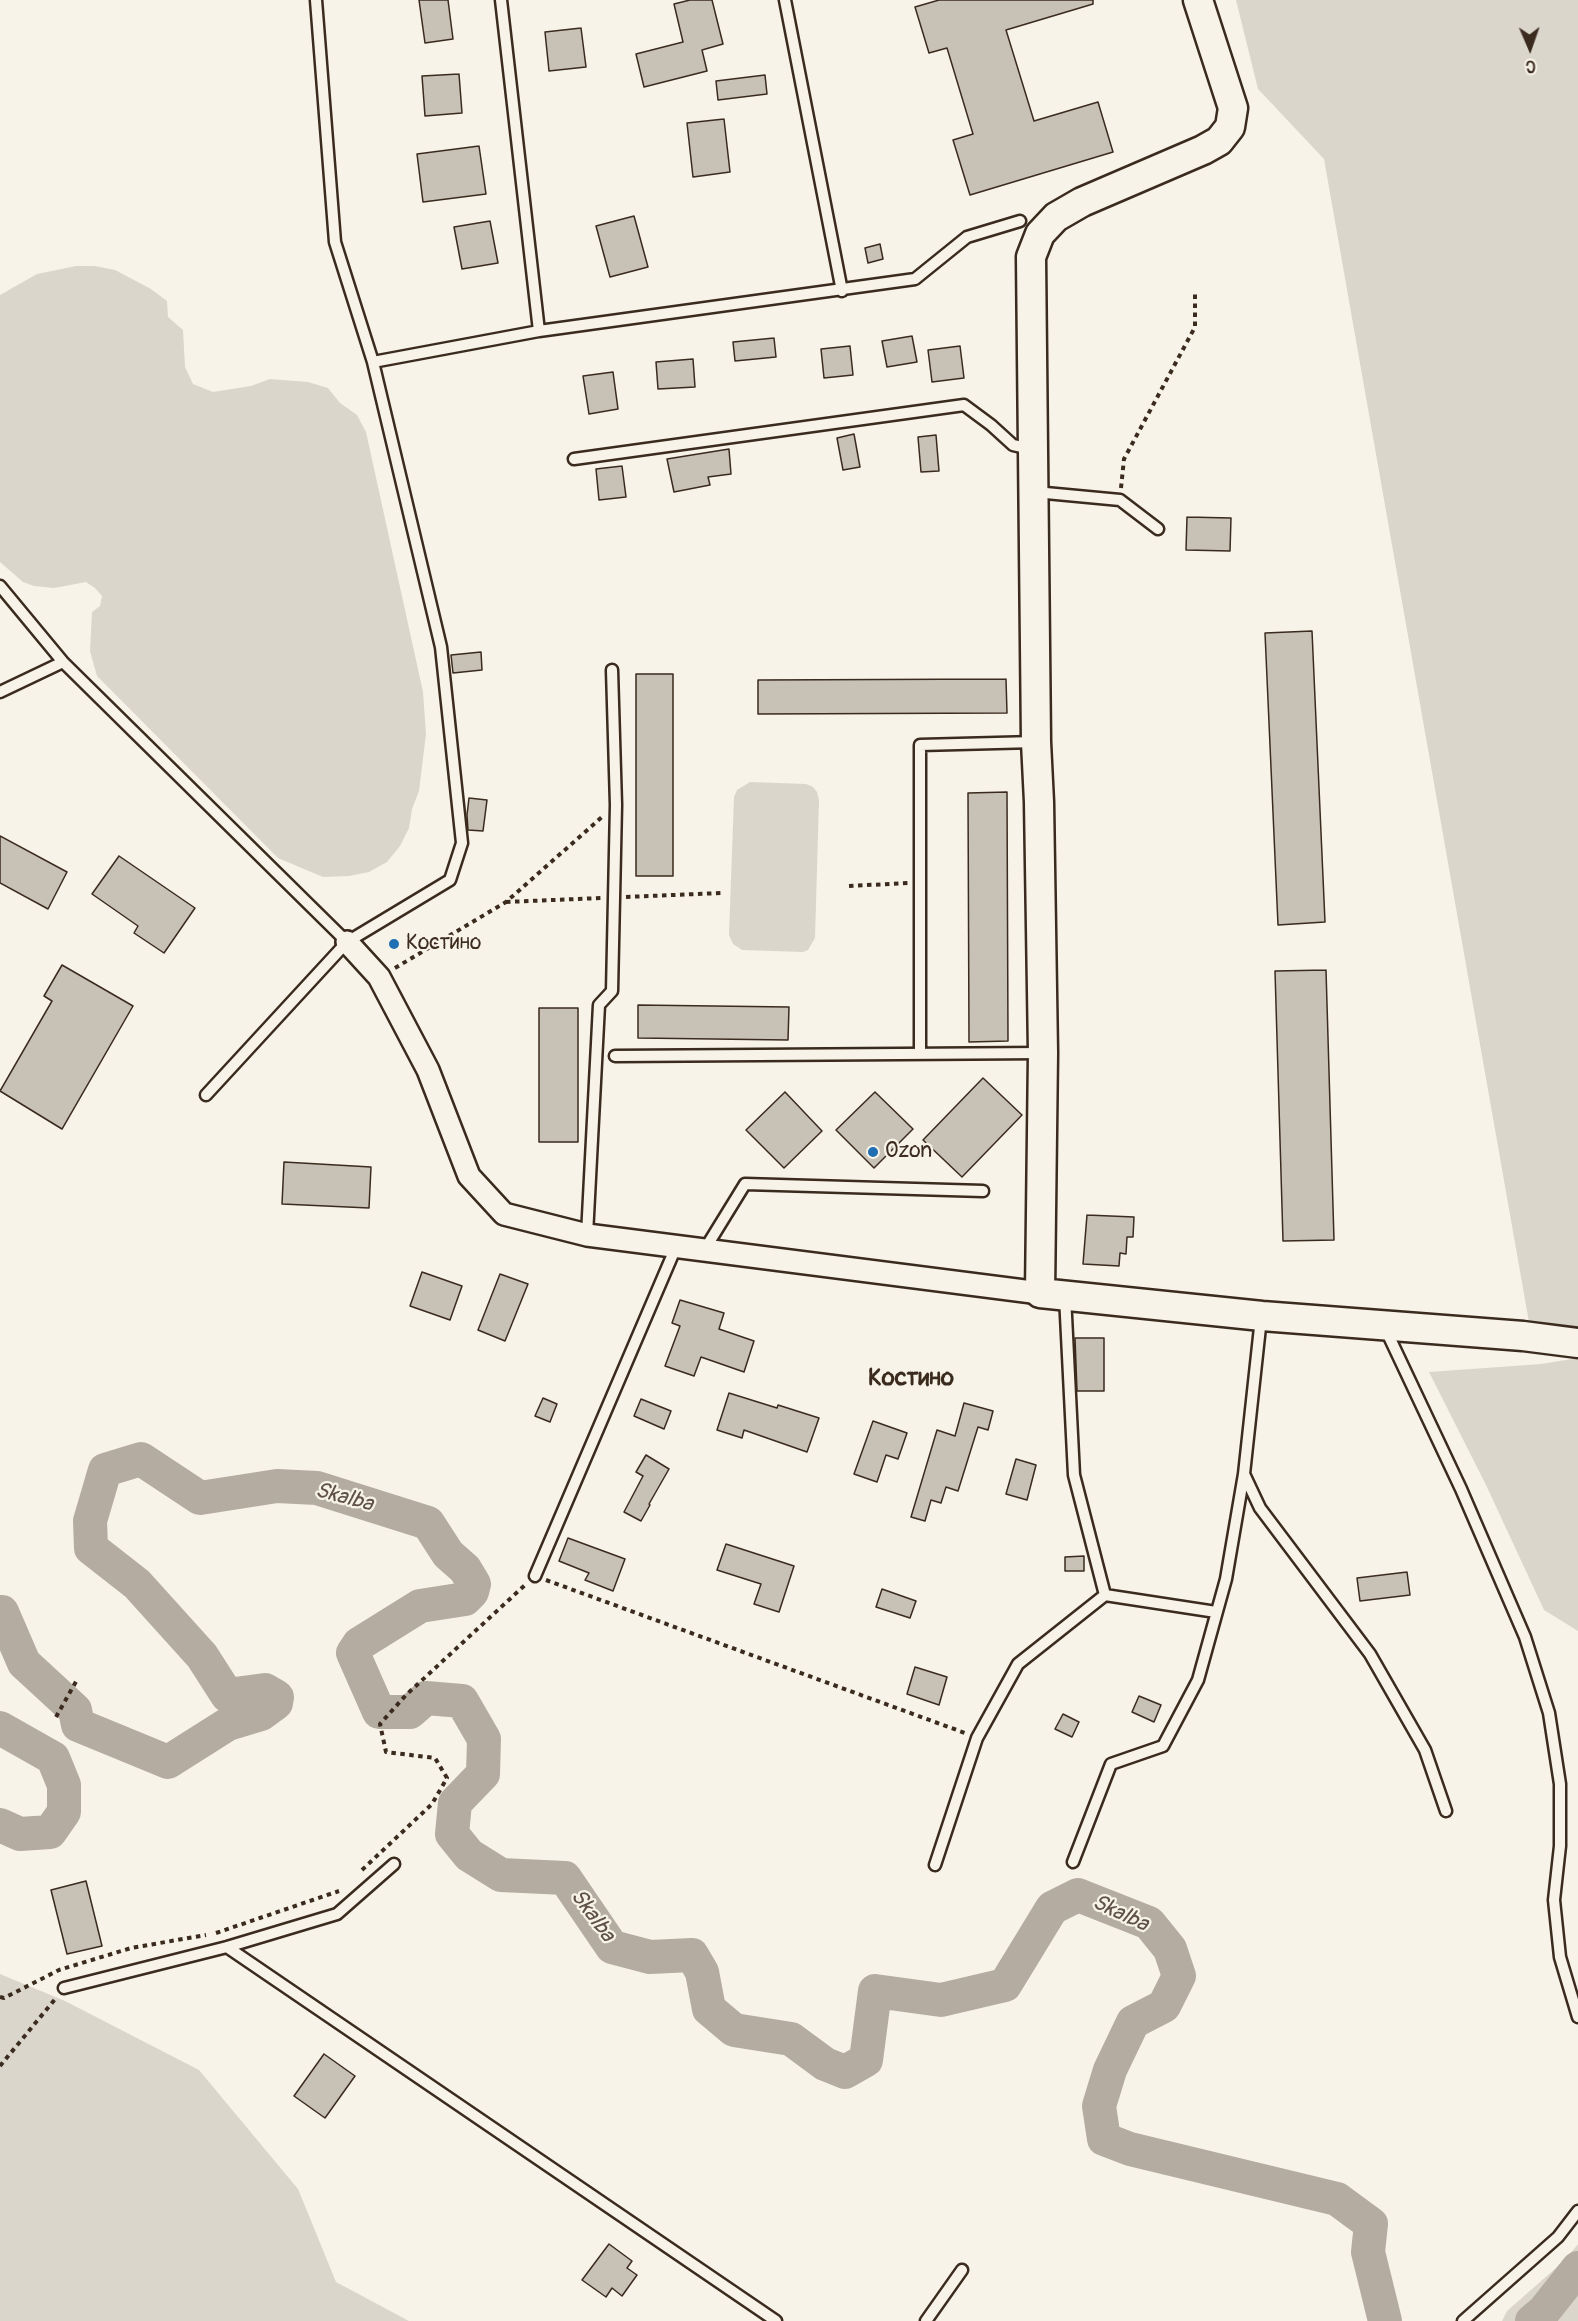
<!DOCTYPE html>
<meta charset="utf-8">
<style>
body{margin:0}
#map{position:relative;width:1578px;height:2321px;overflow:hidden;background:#f7f3e8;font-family:Pangolin,sans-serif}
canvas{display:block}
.north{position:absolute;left:1500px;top:18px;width:60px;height:60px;-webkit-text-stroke:4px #f7f3e8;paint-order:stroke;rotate:178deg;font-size:16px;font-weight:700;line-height:24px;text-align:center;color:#3b2a1e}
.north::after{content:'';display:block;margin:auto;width:21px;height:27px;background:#3b2a1e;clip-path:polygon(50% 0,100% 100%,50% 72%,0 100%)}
</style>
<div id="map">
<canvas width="1578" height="2321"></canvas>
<div class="north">С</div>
</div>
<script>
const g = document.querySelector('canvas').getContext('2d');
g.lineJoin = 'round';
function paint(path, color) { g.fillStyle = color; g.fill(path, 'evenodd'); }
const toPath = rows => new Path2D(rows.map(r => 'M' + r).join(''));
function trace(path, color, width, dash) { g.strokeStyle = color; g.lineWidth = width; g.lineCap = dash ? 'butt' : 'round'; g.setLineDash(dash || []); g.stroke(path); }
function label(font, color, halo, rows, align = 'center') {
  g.font = font + ' Pangolin,sans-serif'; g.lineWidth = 4.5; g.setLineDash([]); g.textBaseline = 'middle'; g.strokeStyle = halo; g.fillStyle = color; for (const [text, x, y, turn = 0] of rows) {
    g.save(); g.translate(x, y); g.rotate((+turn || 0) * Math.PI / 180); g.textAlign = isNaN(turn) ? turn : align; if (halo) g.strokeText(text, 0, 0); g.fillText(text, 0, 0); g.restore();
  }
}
paint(toPath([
 [1236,0,1578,0,1578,1327,1530,1328,1324,159,1258,89],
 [76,266,95,266,115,270,151,289,167,301,168,317,183,330,185,367,193,384,213,392,251,386,270,379,308,382,328,388,340,403,357,415,366,432,423,692,426,734,419,791,412,809,409,828,400,846,387,862,369,872,349,876,323,877,278,858,97,676,90,651,92,612,100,606,102,596,95,588,86,582,54,588,34,586,23,582,0,562,0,295,37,274],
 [750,782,806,784,813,787,817,792,819,800,815,938,808,950,803,952,742,950,733,944,729,935,734,797,737,790],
 [1578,1358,1578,1631,1544,1610,1486,1485,1429,1372,1541,1364],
 [0,1974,65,2001,199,2070,298,2189,336,2282,409,2321,0,2321],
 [1578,2244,1578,2321,1502,2321,1507,2311,1565,2260]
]), '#dbd6cb');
trace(toPath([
 [0,1613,2,1612,24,1663,75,1710,78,1725,168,1762,228,1724,261,1714,276,1703,277,1697,265,1690,227,1695,202,1656,137,1584,91,1548,90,1521,105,1470,141,1459,200,1498,277,1486,317,1488,428,1523,448,1554,465,1569,474,1584,472,1592,465,1599,420,1606,359,1644,353,1653,379,1712,410,1712,426,1698,462,1701,484,1739,483,1774,455,1803,452,1834,469,1855,501,1875,565,1878,612,1947,650,1957,692,1955,702,1972,709,2009,734,2030,791,2039,825,2064,845,2072,866,2060,875,1991,941,2000,1005,1985,1052,1908,1078,1895,1149,1923,1170,1949,1179,1976,1164,2006,1133,2022,1110,2070,1099,2106,1104,2139,1130,2149,1337,2199,1371,2224,1368,2252,1385,2321],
 [0,1728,53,1758,64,1785,64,1812,50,1832,20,1834,0,1825],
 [1532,2321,1544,2311,1578,2268]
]), '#b4aca0', 34);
const building = toPath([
 [419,0,448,0,453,39,425,43,419,0],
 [690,0,712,0,723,44,702,50,707,71,644,87,636,54,683,42,674,4,690,0],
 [939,0,1093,0,1093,4,1006,30,1034,121,1098,102,1113,152,970,195,953,140,973,134,947,48,929,53,915,7,939,0],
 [581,28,586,67,549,71,545,32,581,28],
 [459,74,462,113,425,116,422,76,459,74],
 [765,75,767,94,718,100,716,81,765,75],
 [724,119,730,172,693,177,687,123,724,119],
 [479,146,486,194,423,202,417,154,479,146],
 [634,216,648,267,610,277,596,226,634,216],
 [490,221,498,263,462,269,454,227,490,221],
 [880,244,883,259,868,263,865,248,880,244],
 [912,336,917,362,887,367,882,341,912,336],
 [774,338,776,357,735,361,733,342,774,338],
 [850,346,853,375,824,378,821,349,850,346],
 [960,346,964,378,932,382,928,350,960,346],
 [693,359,695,387,658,389,656,362,693,359],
 [613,372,618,409,589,414,583,376,613,372],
 [854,434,860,467,843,470,837,438,854,434],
 [936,435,939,471,921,472,918,437,936,435],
 [729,449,731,474,708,477,710,485,674,492,667,459,729,449],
 [622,466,626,497,599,500,596,469,622,466],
 [1187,517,1231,518,1230,551,1186,550,1187,517],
 [1312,631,1325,922,1278,925,1265,633,1312,631],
 [481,652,482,670,453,673,451,655,481,652],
 [636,674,673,674,673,876,636,876,636,674],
 [1006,679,1007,713,758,714,758,680,1006,679],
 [1007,792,1008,1041,969,1042,968,793,1007,792],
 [469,798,487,800,483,831,468,830,467,815,469,798],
 [0,836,67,872,48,909,0,883,0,836],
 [119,856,195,908,164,953,134,933,138,926,92,894,119,856],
 [62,965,133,1006,62,1129,0,1091,52,1001,44,996,62,965],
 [1326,970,1334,1240,1283,1241,1275,971,1326,970],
 [638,1005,789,1007,788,1040,638,1038,638,1005],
 [539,1008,578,1008,578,1142,539,1142,539,1008],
 [983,1078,1022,1115,962,1177,923,1140,983,1078],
 [785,1092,822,1131,784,1168,746,1130,785,1092],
 [875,1092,913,1129,874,1168,836,1130,875,1092],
 [284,1162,371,1167,369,1208,282,1204,284,1162],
 [1087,1215,1134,1217,1133,1237,1127,1237,1126,1254,1120,1253,1119,1266,1083,1264,1087,1215],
 [422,1272,462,1286,450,1320,410,1306,422,1272],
 [500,1274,528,1284,505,1341,478,1330,500,1274],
 [680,1300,724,1313,719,1329,754,1341,744,1372,701,1357,694,1376,665,1366,680,1326,672,1323,680,1300],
 [1075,1338,1104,1338,1104,1391,1077,1391,1075,1338],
 [729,1393,777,1408,778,1405,819,1418,807,1452,744,1430,742,1438,717,1430,729,1393],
 [543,1398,557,1404,550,1422,535,1416,543,1398],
 [641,1399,671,1411,664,1429,634,1416,641,1399],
 [964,1403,993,1411,988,1430,978,1427,958,1491,946,1487,941,1503,931,1500,925,1521,911,1517,937,1430,955,1436,964,1403],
 [873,1421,907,1433,898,1459,886,1455,877,1482,854,1474,873,1421],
 [646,1455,669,1469,649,1504,650,1505,641,1521,624,1512,643,1476,636,1472,646,1455],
 [1016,1459,1036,1465,1027,1500,1006,1494,1016,1459],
 [568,1538,625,1559,613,1591,585,1580,589,1573,559,1561,568,1538],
 [726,1544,794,1566,779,1612,754,1604,761,1584,717,1570,726,1544],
 [1084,1556,1084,1571,1065,1571,1065,1557,1084,1556],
 [1407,1572,1410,1595,1360,1601,1357,1578,1407,1572],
 [882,1589,916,1601,910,1618,876,1607,882,1589],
 [915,1667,947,1677,939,1705,907,1694,915,1667],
 [1139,1696,1161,1705,1154,1722,1132,1712,1139,1696],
 [1063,1714,1079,1722,1072,1737,1055,1729,1063,1714],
 [86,1881,102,1946,67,1954,51,1890,86,1881],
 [324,2054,355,2076,325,2118,294,2096,324,2054],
 [609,2244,632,2261,627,2268,637,2275,622,2296,612,2288,606,2297,582,2280,609,2244]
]);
paint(building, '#c8c1b6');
trace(building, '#3b2a1e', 1.5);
const lane = toPath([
 [501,0,539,331],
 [785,0,842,291],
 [373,362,539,331,915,279,967,237,1020,221],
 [574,459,964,405,991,425,1013,445,1031,449],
 [1035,492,1120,500,1158,529],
 [0,586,63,662],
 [0,692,63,662,347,942],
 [920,1053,920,745,1035,742],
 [615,1056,1043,1053],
 [206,1095,347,942,450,880,462,843,441,647,373,362,335,242,316,0],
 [587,1235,599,1005,612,991,616,805,612,670],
 [705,1249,745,1184,983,1191],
 [1385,1328,1461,1489,1525,1637,1549,1713,1560,1784,1560,1846,1554,1900,1560,1957,1578,2017],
 [1244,1474,1260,1508,1370,1654,1425,1750,1446,1811],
 [535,1576,676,1247],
 [1105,1595,1216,1612],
 [1073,1862,1111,1764,1163,1746,1198,1680,1226,1579,1244,1474,1261,1318],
 [935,1865,977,1738,1018,1664,1105,1595,1074,1475,1065,1296],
 [227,1947,776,2321],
 [64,1988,227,1947,337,1914,394,1864],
 [926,2321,962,2270],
 [1463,2321,1558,2237,1578,2211]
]);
const street = toPath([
 [347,942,379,977,428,1070,469,1176,504,1214,587,1235,1040,1293]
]);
const secondary = toPath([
 [1198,0,1233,108,1230,127,1219,141,1203,150,1082,202,1056,217,1040,234,1031,257,1036,742,1039,802,1043,1053,1040,1293,1262,1316,1523,1336,1578,1343]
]);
trace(lane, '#3b2a1e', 15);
trace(street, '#3b2a1e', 26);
trace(secondary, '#3b2a1e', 33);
trace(toPath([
 [1121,488,1124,459,1195,327,1195,290],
 [849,886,908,883],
 [626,897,721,893],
 [506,902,601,898],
 [395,968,506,902,602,817],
 [546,1580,965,1733],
 [56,1717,78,1678],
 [362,1870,432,1804,447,1778,435,1758,386,1752,380,1724,406,1695,525,1585],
 [216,1933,339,1891],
 [0,1997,4,1998,59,1970,131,1948,206,1935],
 [0,2066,56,1998]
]), '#3b2a1e', 4, [4.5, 4.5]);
trace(lane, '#f7f3e8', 10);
trace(street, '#f7f3e8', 21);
trace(secondary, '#f7f3e8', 28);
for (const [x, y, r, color] of [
 [394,944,6,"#1f6fb2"],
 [873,1152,6,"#1f6fb2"]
]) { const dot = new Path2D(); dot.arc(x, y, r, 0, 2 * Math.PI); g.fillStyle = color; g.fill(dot); trace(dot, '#f7f3e8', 2); }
label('21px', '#3b2a1e', '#f7f3e8', [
 ["Костино",406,944],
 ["Ozon",885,1152]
], 'left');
label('italic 22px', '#5f5145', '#f7f3e8', [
 ["Skalba",344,1498,15],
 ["Skalba",1120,1914,25],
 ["Skalba",592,1916,54]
]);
label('bold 24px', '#3b2a1e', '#f7f3e8', [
 ["Костино",911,1379]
]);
</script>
